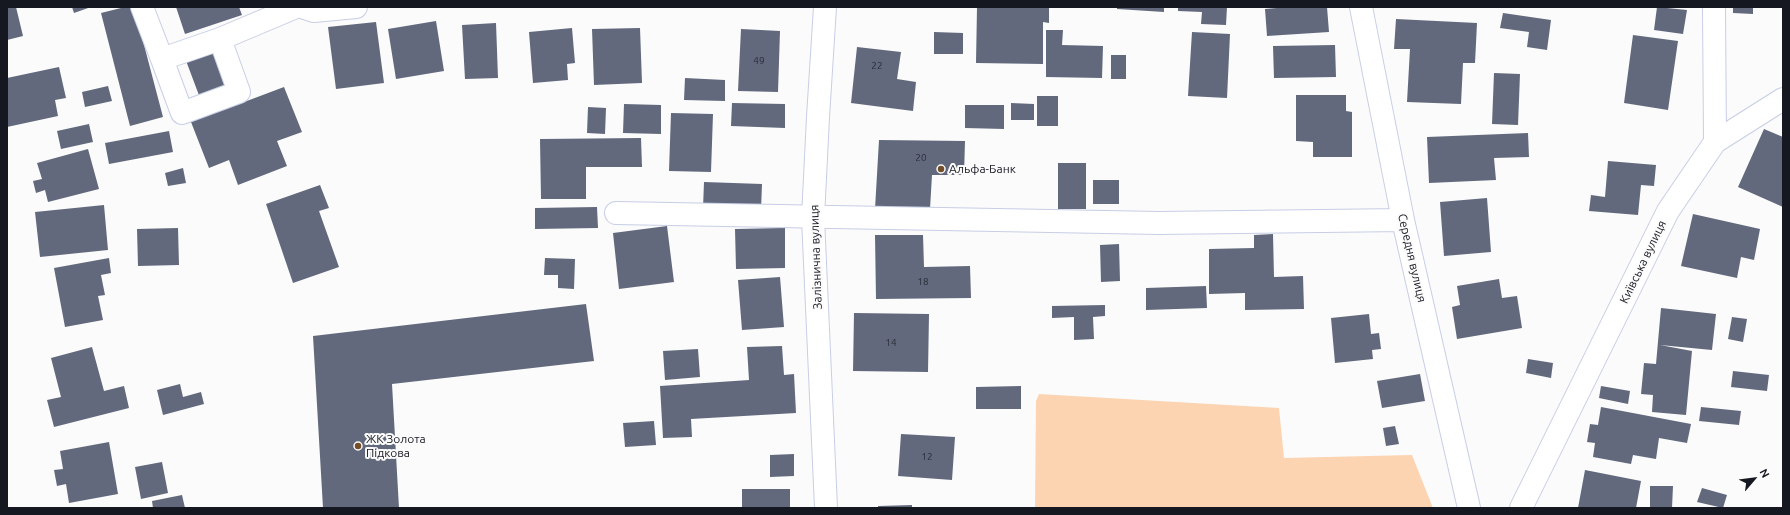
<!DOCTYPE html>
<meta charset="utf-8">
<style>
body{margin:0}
#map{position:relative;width:1790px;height:515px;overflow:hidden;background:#fbfbfb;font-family:Ubuntu,sans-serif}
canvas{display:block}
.frame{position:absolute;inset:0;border:8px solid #161821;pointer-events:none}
.north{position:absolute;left:1734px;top:459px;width:40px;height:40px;-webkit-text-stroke:3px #fbfbfb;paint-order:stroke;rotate:62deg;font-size:11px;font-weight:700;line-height:16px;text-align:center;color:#161821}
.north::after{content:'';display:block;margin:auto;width:14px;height:18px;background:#161821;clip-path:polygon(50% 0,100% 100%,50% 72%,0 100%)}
</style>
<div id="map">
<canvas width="1790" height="515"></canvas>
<div class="frame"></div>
<div class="north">N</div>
</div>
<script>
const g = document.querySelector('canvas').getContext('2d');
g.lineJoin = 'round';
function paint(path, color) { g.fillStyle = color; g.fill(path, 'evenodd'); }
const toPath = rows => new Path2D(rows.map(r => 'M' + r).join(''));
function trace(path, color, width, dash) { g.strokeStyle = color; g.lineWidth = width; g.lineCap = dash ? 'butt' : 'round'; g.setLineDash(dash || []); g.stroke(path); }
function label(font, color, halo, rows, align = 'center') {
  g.font = font + ' Ubuntu,sans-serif'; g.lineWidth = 4; g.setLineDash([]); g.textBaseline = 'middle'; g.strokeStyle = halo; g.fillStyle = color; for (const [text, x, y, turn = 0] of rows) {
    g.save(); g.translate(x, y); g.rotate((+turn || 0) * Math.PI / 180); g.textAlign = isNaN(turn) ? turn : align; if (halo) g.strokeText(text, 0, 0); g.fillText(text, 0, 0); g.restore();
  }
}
paint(toPath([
 [1039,394,1279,408,1284,458,1412,455,1433,508,1035,508,1036,401]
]), '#fcd4b2');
paint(toPath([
 [7,7,16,7,23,36,7,40],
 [72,7,91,7,74,13],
 [125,7,134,7,163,117,130,126,101,13],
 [176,7,239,7,242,15,185,34],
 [977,7,1049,7,1049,23,1043,22,1043,64,976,63],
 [1117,7,1164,7,1164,12,1117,9],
 [1178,7,1227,7,1226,25,1201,24,1202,12,1178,11],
 [1288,7,1327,7,1329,32,1267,36,1265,9],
 [1657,7,1687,10,1683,34,1654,30],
 [1733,7,1753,7,1753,14,1733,13],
 [1503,13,1551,20,1547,50,1527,47,1529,32,1500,28],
 [1396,19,1477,23,1475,63,1463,63,1461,104,1407,102,1410,49,1394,49],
 [436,21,444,71,396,79,388,29],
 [376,22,384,83,336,89,328,27],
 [496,23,498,78,465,79,462,25],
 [572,28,575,63,567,64,568,80,533,83,529,32],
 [640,28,642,83,594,85,592,29],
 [741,29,780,31,778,92,738,91],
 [1046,30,1063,30,1062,45,1103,46,1102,78,1046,77],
 [934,32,963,33,963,54,934,54],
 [1192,32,1230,34,1227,98,1188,96],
 [1633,35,1678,41,1668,110,1624,103],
 [1335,45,1336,77,1274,78,1273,46],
 [213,47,229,87,200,98,185,58],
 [857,47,901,52,897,79,916,82,913,111,851,103],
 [1111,55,1126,55,1126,79,1111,79],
 [59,67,66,98,55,100,58,116,7,127,7,78],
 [1494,73,1520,74,1518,125,1492,124],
 [685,78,725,80,725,101,684,100],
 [108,86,112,101,85,107,82,92],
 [284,87,302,132,277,141,287,166,238,185,229,160,209,168,191,122],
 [1296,95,1346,95,1346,111,1352,112,1352,157,1313,157,1313,142,1296,141],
 [1037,96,1058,96,1058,126,1037,126],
 [732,103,785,104,785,128,731,126],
 [1011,103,1034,104,1034,120,1011,120],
 [624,104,661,105,661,134,623,133],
 [965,105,1004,105,1004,129,965,128],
 [588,107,606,108,605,134,587,133],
 [671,113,713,114,711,172,669,171],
 [89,124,93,142,61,149,57,131],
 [1764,129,1783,137,1783,207,1738,187],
 [169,131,173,152,109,164,105,143],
 [1528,133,1529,157,1494,158,1496,180,1429,183,1427,137],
 [641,138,642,167,586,167,586,199,541,199,540,139],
 [879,140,965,141,964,175,932,175,930,209,875,209],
 [88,149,99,189,48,202,45,190,36,193,33,181,42,179,37,163],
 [1608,161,1656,165,1654,186,1641,185,1638,215,1589,211,1591,195,1605,197],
 [1058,163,1086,163,1086,209,1058,209],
 [183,168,186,183,168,186,165,173],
 [1093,180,1119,180,1119,204,1093,204],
 [704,182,762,184,761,210,703,208],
 [320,185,329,208,319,211,339,267,293,283,266,204],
 [1487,198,1491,252,1444,256,1440,202],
 [104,205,108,250,40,257,35,212],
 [597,207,598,228,535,229,535,208],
 [1693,214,1760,229,1754,260,1741,257,1737,278,1681,266],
 [667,226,674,282,619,289,613,233],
 [178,228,179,265,138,266,137,229],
 [785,228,785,268,736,269,735,229],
 [1273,234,1274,277,1303,276,1304,309,1245,310,1245,293,1209,294,1209,249,1254,248,1254,235],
 [875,235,923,235,924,267,970,266,971,298,876,299],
 [1119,244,1120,281,1101,282,1100,245],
 [109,258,111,273,101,275,105,295,98,296,103,320,65,327,54,268],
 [545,258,575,259,574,289,558,288,558,275,544,275],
 [780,277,784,327,742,330,738,280],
 [1499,279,1502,298,1517,296,1522,328,1457,339,1452,307,1460,305,1457,286],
 [1206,286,1207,308,1146,310,1146,288],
 [586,304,594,361,392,384,399,508,323,508,313,336],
 [1105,305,1105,316,1093,317,1094,339,1074,340,1074,317,1052,318,1052,306],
 [1661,308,1716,314,1712,350,1660,345,1692,351,1686,415,1652,412,1653,395,1641,394,1644,363,1656,364],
 [854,313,929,314,928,372,853,371],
 [1369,314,1371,334,1379,333,1381,349,1372,350,1373,359,1335,363,1331,318],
 [1732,317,1747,319,1743,342,1728,339],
 [782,346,784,375,794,374,796,413,691,419,692,437,663,438,660,386,749,380,747,347],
 [92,347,104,391,124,386,129,408,54,427,47,400,61,397,51,358],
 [698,349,700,377,665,380,663,351],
 [1528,359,1553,363,1551,378,1526,373],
 [1733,371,1769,375,1767,391,1731,387],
 [1420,374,1425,401,1382,408,1377,381],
 [180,384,183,397,201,392,204,404,163,415,157,390],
 [1021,386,1021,409,976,409,976,387],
 [1601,386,1630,391,1628,404,1599,398],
 [1601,407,1691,424,1687,443,1659,438,1656,459,1633,455,1631,464,1593,457,1595,443,1587,442,1590,424,1598,425],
 [1701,407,1741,411,1739,425,1699,421],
 [654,421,656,445,625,447,623,423],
 [1395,426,1399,444,1386,446,1383,428],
 [901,434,955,437,952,480,898,476],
 [109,442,118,494,69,503,66,484,57,486,54,470,63,469,60,451],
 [794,454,794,476,770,477,770,455],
 [162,462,168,493,141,499,135,467],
 [1585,470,1641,481,1636,508,1578,508],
 [1650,486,1673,486,1672,508,1650,508],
 [1702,488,1727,495,1723,508,1697,502],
 [742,489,790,489,790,508,742,508],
 [182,495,185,508,153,508,152,501],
 [912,505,912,508,878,508,878,506]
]), '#62697d');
const minor = toPath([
 [142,7,162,59,220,39,296,7],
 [302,7,314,11,356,7],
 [825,7,818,117,813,218,826,508],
 [1361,7,1403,220,1469,508],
 [162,59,182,113,239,92,220,39],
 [1715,142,1783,99],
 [616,213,1159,223,1403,220],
 [1521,508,1668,211,1715,142,1714,7]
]);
trace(minor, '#c7cee6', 24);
trace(minor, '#fff', 22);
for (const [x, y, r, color] of [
 [941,169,4,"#744e2a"],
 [358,446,4,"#744e2a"]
]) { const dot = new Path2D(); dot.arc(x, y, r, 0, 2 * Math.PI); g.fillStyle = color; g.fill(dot); trace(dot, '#fbfbfb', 1.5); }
label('10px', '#292c38', null, [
 ["49",759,61],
 ["22",877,66],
 ["20",921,158],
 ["18",923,282],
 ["14",891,343],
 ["12",927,457]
]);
label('12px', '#161821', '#fbfbfb', [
 ["Альфа-Банк",949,169],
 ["ЖК Золота",366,439],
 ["Підкова",366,453]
], 'left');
label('12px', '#161821', '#fbfbfb', [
 ["Залізнична вулиця",816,257,-92],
 ["Середня вулиця",1412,258,77],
 ["Київська вулиця",1643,262,-64]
]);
</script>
